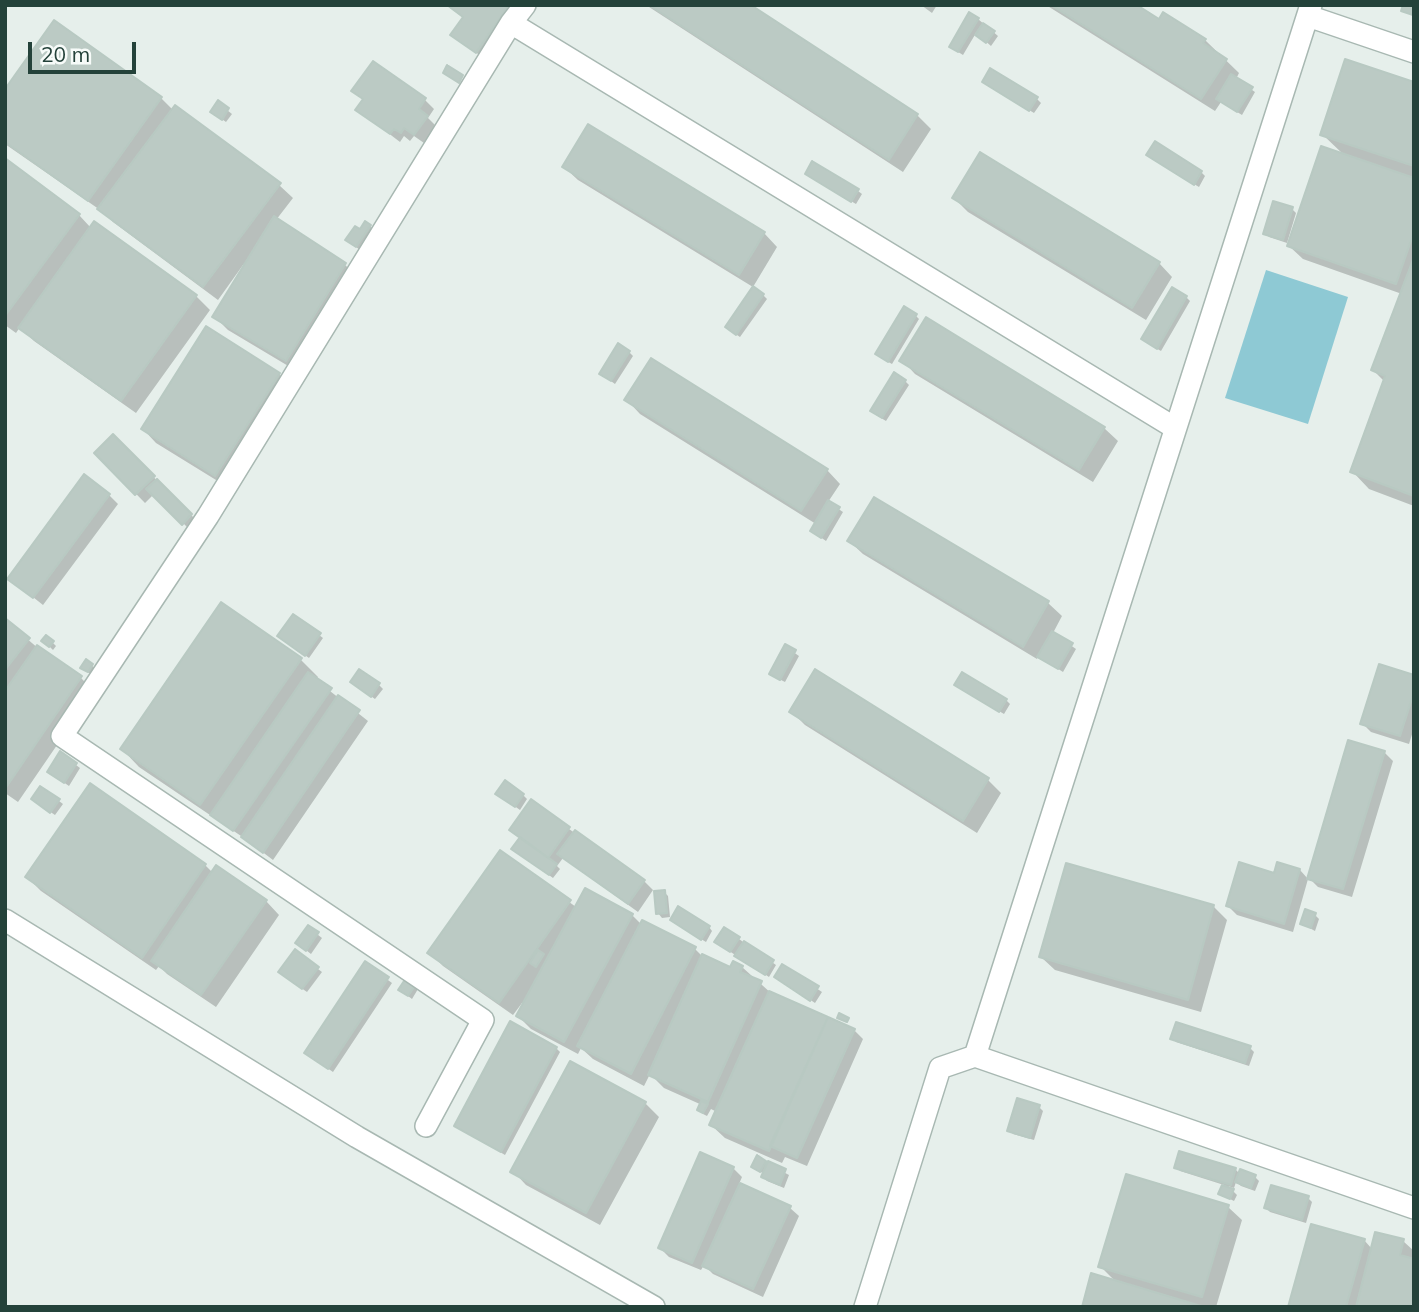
<!DOCTYPE html>
<style>
body{margin:0}
#map{position:relative;width:1419px;height:1312px;overflow:hidden;background:#e6efeb;font-family:Mulish,sans-serif}
canvas{display:block}
.frame{position:absolute;inset:0;border:7px solid #24423a;pointer-events:none}
.scale{position:absolute;left:28px;top:42px;width:108px;height:32px;box-sizing:border-box;border:4px solid #24423a;border-top:0;padding-left:9px;font-size:21px;line-height:24px;white-space:nowrap;color:#24423a;-webkit-text-stroke:5px #f7fbf9;paint-order:stroke}
</style>
<div id="map">
<canvas width="1419" height="1312"></canvas>
<div class="frame"></div>
<div class="scale">20 m</div>
</div>
<script>
const g = document.querySelector('canvas').getContext('2d');
g.lineJoin = 'round';
function paint(path, color) { g.fillStyle = color; g.fill(path, 'evenodd'); }
const toPath = rows => new Path2D(rows.map(r => 'M' + r).join(''));
function trace(path, color, width, dash) { g.strokeStyle = color; g.lineWidth = width; g.lineCap = dash ? 'butt' : 'round'; g.setLineDash(dash || []); g.stroke(path); }
paint(toPath([
 [1266,270,1348,297,1308,424,1225,398]
]), '#8ec9d4');
paint(toPath([
 [446,5,524,5,486,60,453,35,464,18],
 [646,5,748,5,917,115,931,129,903,172],
 [921,5,937,5,932,13],
 [1046,5,1134,5,1160,21,1205,40,1239,73,1236,79,1255,92,1242,115,1221,102,1215,111],
 [978,19,998,36,991,46,976,33,963,55,955,50],
 [373,63,425,100,434,109,428,118,436,126,424,143,414,136,410,141,404,136,400,142,358,110,364,101,354,91],
 [991,70,1037,99,1041,103,1034,113,988,85],
 [1414,84,1414,506,1369,489,1352,471,1385,382,1373,370,1402,294,1303,259,1289,246,1344,155,1322,134],
 [5,92,161,98,173,110,279,185,293,198,276,220,345,265,359,278,300,373,228,330,215,317,245,267,243,265,218,300,113,222,103,212,5,144],
 [218,103,232,114,226,122,216,115],
 [1152,159,1201,172,1205,176,1199,187],
 [5,161,79,215,91,228,94,223,196,296,210,310,136,413,34,341,20,327,16,333,5,325],
 [564,167,764,233,777,247,753,287,578,180],
 [811,178,858,191,862,194,856,204],
 [954,198,1159,263,1172,277,1146,320,968,212],
 [1292,209,1296,213,1287,243,1269,237,1265,233],
 [370,226,374,230,360,250,347,240],
 [763,295,767,299,740,337,731,331],
 [1186,297,1190,301,1161,351,1147,343,1143,339],
 [915,315,919,319,892,364,881,358],
 [629,352,633,356,615,384,601,374],
 [902,360,1104,428,1118,441,1093,482,915,374],
 [279,374,292,387,229,488,156,443,143,429],
 [905,381,909,385,886,421,876,415],
 [627,400,827,470,840,484,828,502,843,512,826,541,816,534,816,524,640,414],
 [113,436,195,519,187,527,154,494,145,503,96,453],
 [109,495,118,504,43,605,9,578],
 [874,499,1048,603,1062,616,1053,633,1076,649,1063,672,1038,656,1037,659,863,554,849,541],
 [5,620,39,649,81,678,94,691,18,802,5,793],
 [319,635,323,638,309,658,283,640],
 [52,642,56,646,53,650,48,645],
 [786,647,799,656,785,682,775,677],
 [300,659,318,677,316,680,368,721,273,860,244,838,139,767,122,749],
 [86,661,96,669,92,675,82,668],
 [1414,677,1414,728,1409,744,1371,732,1362,723],
 [379,685,383,689,375,699,356,686],
 [960,688,1006,700,1010,704,1004,714],
 [791,711,988,780,1001,793,977,833,805,725],
 [1384,752,1393,761,1352,897,1318,887,1309,878],
 [61,754,80,768,69,786,53,775],
 [523,795,527,799,520,810,502,797],
 [59,801,63,804,55,815,37,803],
 [569,829,644,881,653,890,638,912,563,858,557,866,560,869,553,878,518,853,521,839,511,830],
 [500,852,576,907,632,915,642,925,695,949,703,957,731,970,742,967,772,994,854,1030,863,1039,807,1166,785,1157,782,1163,725,1138,711,1125,717,1112,711,1109,707,1116,703,1114,699,1110,702,1105,664,1088,650,1074,644,1086,593,1059,581,1048,578,1054,531,1029,518,1016,524,1005,522,1003,513,1015,443,966,429,952],
 [205,865,213,873,266,901,279,915,216,1007,167,974,159,966,156,970,41,891,27,877],
 [1067,865,1214,907,1227,920,1201,1012,1055,970,1041,957],
 [1300,870,1308,879,1293,932,1237,915,1228,906,1275,875],
 [664,892,668,896,670,917,662,918,658,913],
 [1315,915,1319,919,1315,931,1302,924],
 [676,924,709,927,712,931,706,942],
 [309,928,322,938,311,954,302,947],
 [739,939,776,965,769,977,720,945],
 [295,952,322,972,307,992,284,976],
 [366,964,392,983,333,1072,311,1057],
 [783,966,822,992,815,1003,776,977],
 [414,986,418,989,412,999,404,993],
 [1172,1038,1250,1048,1254,1052,1249,1066,1176,1042],
 [556,1048,560,1052,505,1155,456,1126],
 [645,1103,659,1117,600,1225,526,1185,513,1171],
 [1039,1107,1043,1111,1034,1140,1013,1134,1009,1130],
 [757,1158,789,1175,784,1188,767,1181,763,1177,764,1174,753,1167],
 [1176,1167,1235,1169,1240,1174,1255,1177,1259,1181,1255,1191,1241,1186,1236,1182,1234,1188,1228,1186,1237,1195,1234,1201,1220,1194,1224,1185,1180,1171],
 [733,1168,742,1177,739,1184,790,1208,799,1216,763,1297,713,1274,704,1265,701,1270,669,1257,660,1248],
 [1308,1198,1312,1202,1306,1223,1270,1212,1266,1208],
 [1228,1207,1242,1220,1216,1307,1200,1305,1201,1307,1117,1283,1100,1266],
 [1364,1240,1372,1249,1403,1241,1414,1251,1414,1307,1290,1307]
]), '#0003');
const building = toPath([
 [447,5,509,5,476,53,450,35,463,17,447,5],
 [649,5,751,5,918,114,889,160,649,5],
 [1051,5,1137,5,1159,19,1163,12,1206,39,1203,43,1227,59,1201,99,1051,5],
 [1403,5,1414,5,1413,15,1401,11,1403,5],
 [969,12,979,18,958,52,949,47,969,12],
 [54,20,162,97,88,201,5,142,5,89,54,20],
 [983,23,995,31,986,43,975,35,983,23],
 [1345,59,1414,82,1414,166,1320,135,1345,59],
 [373,61,426,98,419,109,428,116,414,135,404,128,401,133,394,129,390,134,355,110,363,99,351,91,373,61],
 [447,65,463,75,459,83,443,73,447,65],
 [990,68,1038,97,1029,111,982,82,990,68],
 [1231,74,1253,87,1237,112,1216,99,1231,74],
 [218,100,229,108,222,120,210,112,218,100],
 [175,105,281,183,203,287,97,209,175,105],
 [588,124,765,232,739,275,562,167,588,124],
 [1155,141,1202,171,1194,185,1146,155,1155,141],
 [1321,146,1414,178,1414,232,1396,284,1287,246,1321,146],
 [980,152,1160,262,1132,308,952,198,980,152],
 [5,158,80,214,5,316,5,158],
 [812,161,859,189,851,202,805,174,812,161],
 [1273,201,1293,207,1283,240,1263,234,1273,201],
 [274,216,346,263,286,361,212,317,274,216],
 [94,221,197,295,121,401,18,328,94,221],
 [365,221,371,225,356,247,345,240,355,226,360,229,365,221],
 [1414,257,1414,496,1350,472,1385,376,1371,370,1414,257],
 [753,286,764,294,736,335,725,327,753,286],
 [1172,287,1187,296,1157,349,1141,339,1172,287],
 [904,306,917,314,888,362,875,354,904,306],
 [926,317,1105,427,1079,470,899,361,926,317],
 [206,326,280,373,215,476,141,429,206,326],
 [618,343,630,351,611,381,599,374,618,343],
 [651,358,828,469,801,511,624,400,651,358],
 [894,372,906,380,882,418,870,411,894,372],
 [113,434,155,476,135,495,94,453,113,434],
 [84,474,110,494,33,598,7,579,84,474],
 [157,479,192,514,182,525,146,489,157,479],
 [874,497,1049,601,1023,647,847,541,874,497],
 [828,500,840,507,821,538,810,531,828,500],
 [221,602,302,658,200,805,120,749,221,602],
 [293,614,321,633,305,656,277,636,293,614],
 [5,618,30,638,5,670,5,618],
 [1052,631,1073,643,1058,669,1037,657,1052,631],
 [46,635,54,641,49,647,41,641,46,635],
 [785,644,796,650,780,680,769,674,785,644],
 [37,645,82,676,5,789,5,691,37,645],
 [86,659,93,664,88,672,80,668,86,659],
 [1379,664,1414,675,1414,692,1400,736,1360,724,1379,664],
 [359,669,380,683,371,697,350,682,359,669],
 [815,669,989,778,963,821,789,712,815,669],
 [308,672,332,688,233,831,210,815,308,672],
 [962,672,1007,699,999,712,954,685,962,672],
 [338,695,360,710,263,853,241,837,338,695],
 [1348,740,1385,751,1343,889,1307,879,1348,740],
 [60,751,77,763,64,783,47,772,60,751],
 [505,780,524,794,515,807,495,794,505,780],
 [90,783,206,864,142,958,25,877,90,783],
 [40,786,60,799,50,813,31,799,40,786],
 [531,799,570,827,548,858,509,830,531,799],
 [575,830,645,880,628,904,557,854,575,830],
 [520,837,557,864,549,875,511,849,520,837],
 [500,850,571,900,499,1003,427,953,500,850],
 [1239,862,1274,873,1277,862,1300,869,1284,924,1226,906,1239,862],
 [1066,863,1214,905,1188,1000,1039,957,1066,863],
 [216,865,267,900,201,995,151,961,216,865],
 [585,888,633,914,564,1042,516,1016,585,888],
 [665,890,667,913,656,914,654,891,665,890],
 [678,906,710,926,701,940,670,920,678,906],
 [1305,909,1316,913,1311,928,1300,924,1305,909],
 [642,920,696,947,631,1074,577,1046,642,920],
 [308,925,319,932,306,951,295,943,308,925],
 [724,927,740,937,730,952,714,942,724,927],
 [744,941,774,960,765,975,734,956,744,941],
 [295,949,319,967,302,989,278,972,295,949],
 [538,950,544,954,536,967,530,963,538,950],
 [702,954,730,967,733,961,743,966,740,972,762,981,708,1102,648,1075,702,954],
 [365,961,389,977,328,1069,304,1053,365,961],
 [782,964,819,986,810,1001,774,977,782,964],
 [406,978,416,984,408,996,398,990,406,978],
 [769,991,828,1017,769,1151,709,1125,769,991],
 [839,1013,849,1018,847,1022,837,1018,839,1013],
 [828,1017,855,1029,797,1158,770,1146,828,1017],
 [510,1021,557,1047,501,1152,454,1126,510,1021],
 [1176,1022,1251,1046,1245,1063,1170,1039,1176,1022],
 [570,1061,646,1102,586,1213,510,1172,570,1061],
 [1017,1098,1040,1105,1030,1138,1007,1131,1017,1098],
 [701,1101,708,1104,703,1113,697,1110,701,1101],
 [1179,1151,1236,1168,1231,1185,1174,1168,1179,1151],
 [700,1152,734,1167,692,1263,658,1248,700,1152],
 [757,1155,766,1161,760,1172,751,1167,757,1155],
 [768,1161,786,1169,780,1185,761,1177,768,1161],
 [1240,1169,1256,1175,1251,1188,1235,1182,1240,1169],
 [1126,1174,1229,1205,1202,1297,1098,1267,1126,1174],
 [740,1183,791,1206,753,1289,702,1266,740,1183],
 [1222,1185,1234,1189,1230,1199,1218,1194,1222,1185],
 [1271,1185,1309,1196,1302,1220,1264,1208,1271,1185],
 [1311,1224,1365,1239,1346,1307,1288,1307,1311,1224],
 [1375,1232,1404,1239,1400,1255,1414,1259,1414,1307,1356,1307,1375,1232],
 [1091,1273,1204,1307,1082,1307,1091,1273]
]);
paint(building, '#bbcac4');
trace(building, '#b8c9c2', 2);
const minor = toPath([
 [1311,5,975,1056,1414,1208],
 [1308,16,1414,52],
 [511,23,1175,428],
 [426,1126,483,1020,62,736,208,516,511,23,525,5],
 [865,1307,940,1068,975,1056]
]);
const tertiary = toPath([
 [5,920,357,1137,654,1307]
]);
trace(minor, '#a8b8b2', 24);
trace(tertiary, '#a8b8b2', 24);
trace(minor, '#fff', 21);
trace(tertiary, '#fff', 21);
</script>
